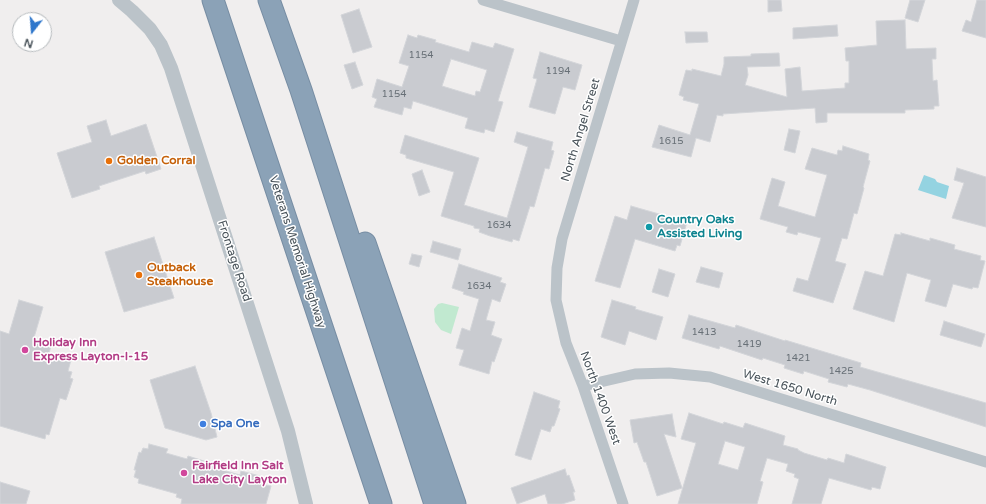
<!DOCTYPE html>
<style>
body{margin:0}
#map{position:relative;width:986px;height:504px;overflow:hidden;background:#f0eeee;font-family:"Varela Round",sans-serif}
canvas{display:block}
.north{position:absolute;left:12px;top:12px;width:40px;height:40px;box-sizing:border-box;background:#fff;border:1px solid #b6babd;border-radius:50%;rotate:197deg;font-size:11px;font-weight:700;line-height:16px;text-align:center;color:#485259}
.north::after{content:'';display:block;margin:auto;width:14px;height:18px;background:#2e76cb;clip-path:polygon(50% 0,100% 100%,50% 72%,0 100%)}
</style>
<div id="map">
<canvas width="986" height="504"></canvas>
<div class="north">N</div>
</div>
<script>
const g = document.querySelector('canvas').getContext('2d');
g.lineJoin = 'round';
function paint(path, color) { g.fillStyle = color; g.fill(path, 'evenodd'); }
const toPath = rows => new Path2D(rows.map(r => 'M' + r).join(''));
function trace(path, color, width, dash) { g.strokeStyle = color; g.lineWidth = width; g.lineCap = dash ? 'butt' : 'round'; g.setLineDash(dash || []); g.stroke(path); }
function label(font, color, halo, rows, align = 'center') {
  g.font = font + ' "Varela Round",sans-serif'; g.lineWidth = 3; g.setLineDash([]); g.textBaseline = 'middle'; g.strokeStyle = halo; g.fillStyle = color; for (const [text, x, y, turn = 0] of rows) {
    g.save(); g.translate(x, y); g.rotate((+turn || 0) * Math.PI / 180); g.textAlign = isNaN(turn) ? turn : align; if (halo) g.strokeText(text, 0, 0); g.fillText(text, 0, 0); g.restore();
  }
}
paint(toPath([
 [442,303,459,307,451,334,441,330,435,322,434,309,438,304]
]), '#c1e9d0');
paint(toPath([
 [924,175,935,179,937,182,949,186,946,199,918,190]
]), '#94d3e1');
const building = toPath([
 [768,0,781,0,782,11,768,12,768,0],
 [910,0,925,0,918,22,905,18,910,0],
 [977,0,986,0,986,38,962,31,966,20,971,22,977,0],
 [359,9,372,47,353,53,341,15,359,9],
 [905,20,906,49,936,48,936,59,932,59,933,81,937,80,939,106,934,106,934,109,905,110,905,113,827,113,827,122,816,123,815,108,723,114,723,116,717,115,710,142,696,138,691,157,652,147,659,125,690,135,699,104,683,100,684,97,679,95,686,70,692,71,692,69,721,76,724,64,724,57,751,56,751,54,779,53,780,66,747,67,748,75,745,85,787,97,785,69,800,67,802,91,845,88,845,83,849,83,849,61,846,61,845,48,877,45,876,21,905,20],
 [837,25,838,36,793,39,793,28,837,25],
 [685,32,707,32,708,42,686,43,685,32],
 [408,35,417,38,418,35,436,40,435,42,469,52,472,42,493,48,495,43,514,49,498,101,503,102,494,132,485,129,484,133,465,128,468,118,413,101,411,109,404,107,402,115,374,107,377,99,372,97,377,79,402,87,409,66,399,63,408,35],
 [451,59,487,70,480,92,476,91,475,96,442,86,451,59],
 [540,52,582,65,575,90,563,87,555,114,529,107,537,79,533,78,540,52],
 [355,62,363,85,352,89,344,65,355,62],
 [106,120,111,136,146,124,161,169,146,174,145,171,99,186,100,189,72,198,57,153,92,142,87,126,106,120],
 [789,129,800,131,795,153,784,150,789,129],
 [517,132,553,142,551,150,554,151,549,169,545,168,534,207,530,206,519,241,513,239,512,242,490,236,479,232,480,229,474,228,474,226,441,216,454,172,406,158,406,155,400,153,405,135,479,158,464,205,507,218,528,147,514,142,517,132],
 [843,146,869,154,868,160,870,161,863,187,864,188,857,214,854,213,847,239,842,238,835,261,846,264,833,303,793,291,797,278,808,281,821,238,798,232,797,235,786,232,788,227,760,219,772,178,785,182,778,206,815,217,827,175,805,169,812,148,837,155,838,150,842,151,843,146],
 [957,168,986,177,986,227,952,218,964,183,954,180,957,168],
 [422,170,430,192,419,196,412,174,422,170],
 [631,206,687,222,680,246,677,245,675,251,635,239,620,288,595,281,615,216,627,220,631,206],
 [901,233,930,241,930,238,955,245,954,249,981,256,980,260,985,261,978,288,973,287,972,289,953,284,946,307,925,301,931,280,907,273,894,322,853,309,865,271,883,276,895,234,901,235,901,233],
 [154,237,174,298,124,312,105,252,154,237],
 [433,241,461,249,458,260,430,252,433,241],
 [412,254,422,256,419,267,409,264,412,254],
 [459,264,502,278,500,282,506,284,500,302,492,299,486,320,495,322,491,335,502,339,494,362,492,361,489,374,459,365,464,350,456,348,462,328,470,331,479,299,463,294,464,292,452,288,459,264],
 [701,267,723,273,719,288,696,282,701,267],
 [659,269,675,274,668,297,652,292,659,269],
 [19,300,43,307,33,341,51,346,49,353,71,360,68,371,72,372,70,378,73,379,66,400,60,398,49,435,46,434,45,439,0,426,0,331,9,334,19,300],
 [612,300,636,307,635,309,663,317,656,340,629,331,625,345,601,337,612,300],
 [689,315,735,328,736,325,785,341,785,340,828,353,861,363,860,367,986,403,986,427,870,390,848,384,847,387,828,382,829,379,804,371,803,374,784,368,785,365,763,358,762,360,720,346,719,349,682,338,689,315],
 [944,321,985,334,981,347,940,335,944,321],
 [195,366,211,413,217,437,206,440,165,428,150,380,195,366],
 [534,392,560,401,558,408,560,409,554,426,552,426,550,432,541,429,531,460,515,455,534,392],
 [689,413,723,424,724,422,743,428,745,423,785,436,783,445,798,449,798,450,804,453,827,460,828,458,844,463,846,454,886,467,880,489,872,487,871,490,829,478,821,504,792,504,799,479,794,477,795,474,786,471,788,464,767,458,760,481,763,482,757,504,678,504,696,443,681,439,689,413],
 [725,441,745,447,738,470,718,464,725,441],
 [672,414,676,437,664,434,682,488,657,496,646,462,644,462,637,442,634,443,630,420,672,414],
 [149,444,168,449,166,453,187,459,188,456,220,466,219,469,240,475,241,471,260,476,258,481,266,483,265,485,271,486,266,504,181,504,182,499,176,497,177,494,138,483,139,479,134,477,136,470,134,470,139,452,141,453,143,448,148,449,149,444],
 [565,469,567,476,569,475,575,492,573,492,575,500,562,504,548,504,545,494,517,504,511,488,565,469],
 [0,482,30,491,26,504,0,504,0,482]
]);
paint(building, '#c9cbd0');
trace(building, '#d3d5d9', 1);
const motorway = toPath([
 [213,0,381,504],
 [269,0,301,90,435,504],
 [365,243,455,504]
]);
trace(motorway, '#778da3', 23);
trace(toPath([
 [483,0,621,41],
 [583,386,635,374,669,373,710,377,986,462],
 [623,504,583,386,566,343,556,300,557,268,562,239,634,0]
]), '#bbc3c9', 11);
trace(toPath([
 [119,0,132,11,150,29,161,45,171,68,288,431,306,504]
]), '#bbc3c9', 14);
trace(motorway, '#8ba2b7', 21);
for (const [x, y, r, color] of [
 [109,161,4,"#e8710a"],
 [649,227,4,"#0f9aa8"],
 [139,275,4,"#e8710a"],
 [25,350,4,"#d1479c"],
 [203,424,4,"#3f7fe0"],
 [184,473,4,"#d1479c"]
]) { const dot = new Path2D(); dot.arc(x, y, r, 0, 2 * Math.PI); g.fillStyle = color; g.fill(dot); trace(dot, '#fff', 1.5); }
label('10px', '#687077', null, [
 ["1154",421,55],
 ["1194",558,71],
 ["1154",394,94],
 ["1615",671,141],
 ["1634",499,225],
 ["1634",479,286],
 ["1413",704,332],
 ["1419",749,344],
 ["1421",798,358],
 ["1425",841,371]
]);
label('12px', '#485259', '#fff', [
 ["North Angel Street",581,130,-73],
 ["Veterans Memorial Highway",297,252,72],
 ["Frontage Road",234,261,72],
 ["West 1650 North",790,388,17],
 ["North 1400 West",600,398,70]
]);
label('bold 12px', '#c56008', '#fff', [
 ["Golden Corral",117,161],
 ["Outback",147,268],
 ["Steakhouse",147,282]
], 'left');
label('bold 12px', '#0d838f', '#fff', [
 ["Country Oaks",657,220],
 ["Assisted Living",657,234]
], 'left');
label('bold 12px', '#b23c85', '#fff', [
 ["Holiday Inn",33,343],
 ["Express Layton-I-15",33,357],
 ["Fairfield Inn Salt",192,466],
 ["Lake City Layton",192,480]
], 'left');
label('bold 12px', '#366cbe', '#fff', [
 ["Spa One",211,424]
], 'left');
</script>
